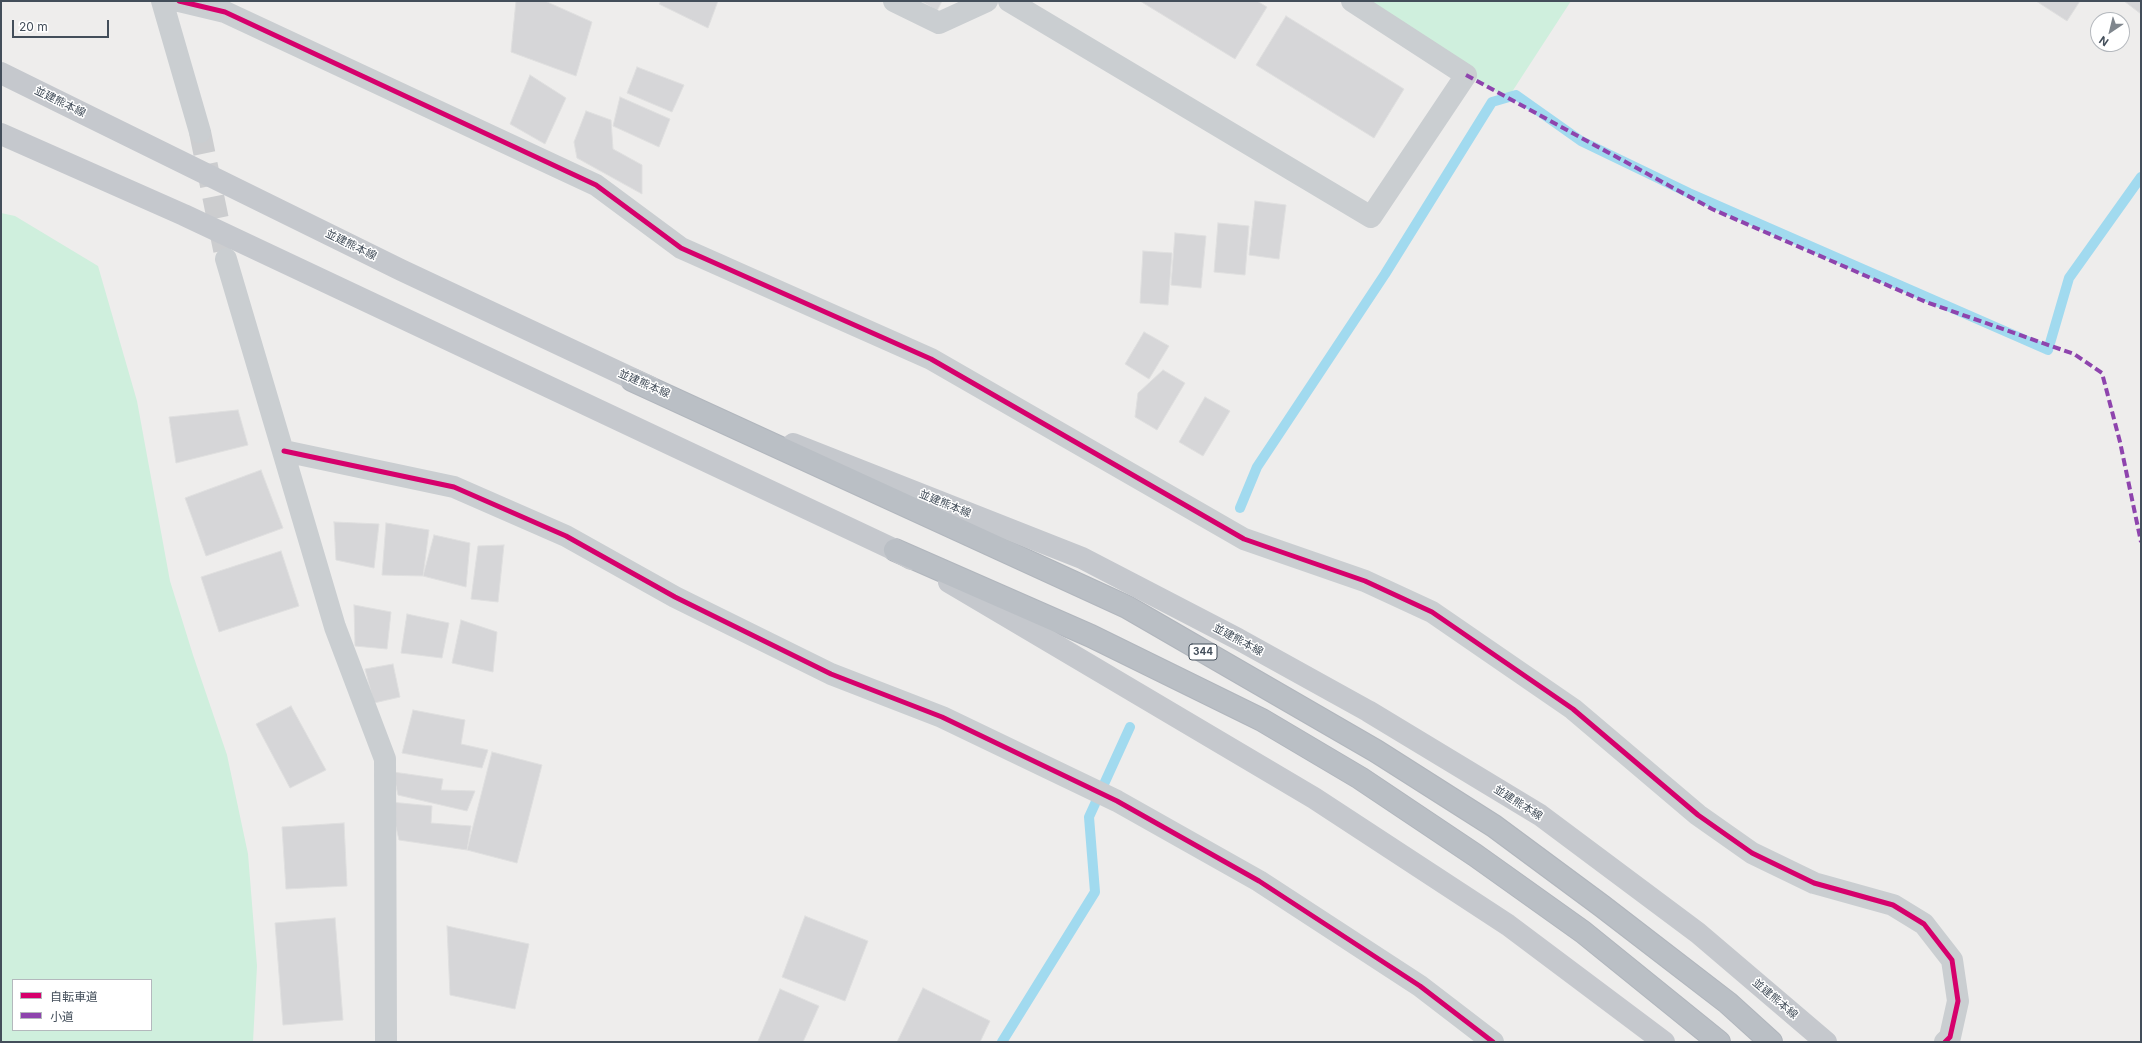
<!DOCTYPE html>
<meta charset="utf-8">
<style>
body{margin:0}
#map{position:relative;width:2142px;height:1043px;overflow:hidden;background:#eeedec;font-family:Inter,"Noto Sans JP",sans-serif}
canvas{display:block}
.frame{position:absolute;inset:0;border:2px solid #434e5a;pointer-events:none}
.legend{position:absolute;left:12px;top:979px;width:140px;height:52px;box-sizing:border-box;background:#fff;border:1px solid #b4b8bd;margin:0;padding:5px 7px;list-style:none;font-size:12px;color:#434e5a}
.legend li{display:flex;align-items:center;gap:8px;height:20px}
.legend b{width:20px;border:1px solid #b4b8bd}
.north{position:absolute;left:2090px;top:12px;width:40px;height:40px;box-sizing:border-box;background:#fff;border:1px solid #b4b8bd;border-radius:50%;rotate:215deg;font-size:11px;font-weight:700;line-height:16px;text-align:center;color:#434e5a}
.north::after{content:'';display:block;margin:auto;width:14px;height:18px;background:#7f868d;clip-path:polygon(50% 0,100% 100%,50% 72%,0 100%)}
.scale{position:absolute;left:12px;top:20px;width:97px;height:18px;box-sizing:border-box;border:2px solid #434e5a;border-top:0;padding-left:5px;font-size:12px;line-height:14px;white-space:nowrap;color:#434e5a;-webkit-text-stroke:3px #fff;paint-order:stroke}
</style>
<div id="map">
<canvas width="2142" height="1043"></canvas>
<div class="frame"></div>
<ul class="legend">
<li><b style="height:5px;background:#d6006c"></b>自転車道</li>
<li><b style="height:5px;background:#8e44ad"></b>小道</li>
</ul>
<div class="north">N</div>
<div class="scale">20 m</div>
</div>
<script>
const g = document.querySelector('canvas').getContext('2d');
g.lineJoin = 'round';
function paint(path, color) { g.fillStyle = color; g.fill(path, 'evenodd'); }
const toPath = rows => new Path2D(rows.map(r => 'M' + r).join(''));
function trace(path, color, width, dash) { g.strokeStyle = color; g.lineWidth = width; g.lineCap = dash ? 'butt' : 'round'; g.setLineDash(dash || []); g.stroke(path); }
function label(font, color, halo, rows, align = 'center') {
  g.font = font + ' Inter,"Noto Sans JP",sans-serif'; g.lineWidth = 3; g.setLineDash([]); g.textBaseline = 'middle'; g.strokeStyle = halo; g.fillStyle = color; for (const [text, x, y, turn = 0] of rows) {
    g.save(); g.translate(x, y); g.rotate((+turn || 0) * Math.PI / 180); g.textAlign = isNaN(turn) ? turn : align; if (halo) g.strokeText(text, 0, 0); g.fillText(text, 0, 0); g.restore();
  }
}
paint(toPath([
 [1352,1,1571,1,1508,98,1466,75],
 [1,213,15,216,98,266,137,401,170,581,193,655,227,755,248,854,257,966,253,1042,1,1042],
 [13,980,151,980,151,1030,13,1030]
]), '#cfefdd');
trace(toPath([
 [1240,508,1257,467,1385,274,1492,102,1516,95,1581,141,1689,193,2048,350,2069,278,2141,177],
 [1002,1042,1095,892,1089,817,1130,727]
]), '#a1daef', 10);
const building = toPath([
 [516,1,545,1,592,22,576,76,511,52,516,1],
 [661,1,718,1,708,28,659,4,661,1],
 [921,1,942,1,937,11,921,1],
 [1140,1,1257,1,1267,7,1235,59,1140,1],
 [2036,1,2080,1,2067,21,2036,1],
 [2124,1,2141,1,2141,14,2124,1],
 [1286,16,1404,89,1374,138,1256,65,1286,16],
 [637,67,684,85,672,112,627,93,637,67],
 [530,75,566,98,545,144,510,124,530,75],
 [620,97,670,119,659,147,613,126,620,97],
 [586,111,611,120,613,149,642,165,642,194,577,158,574,142,586,111],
 [1255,201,1286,205,1279,259,1249,255,1255,201],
 [1218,223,1249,226,1245,275,1214,272,1218,223],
 [1175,233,1206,236,1201,288,1171,285,1175,233],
 [1143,251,1172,253,1168,305,1140,303,1143,251],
 [1144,332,1169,346,1149,379,1125,364,1144,332],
 [1163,370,1185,383,1157,430,1135,417,1138,393,1163,370],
 [1205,397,1230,411,1203,456,1179,442,1205,397],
 [238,410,248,445,176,463,169,417,238,410],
 [261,470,283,528,206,556,185,498,261,470],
 [334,522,379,524,374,568,336,560,334,522],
 [386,523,429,530,423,576,382,575,386,523],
 [434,535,470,543,466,587,423,576,434,535],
 [504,545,498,602,471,599,478,546,504,545],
 [281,551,299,606,219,632,201,577,281,551],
 [354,605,391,612,387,649,355,646,354,605],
 [407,614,449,623,442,658,401,653,407,614],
 [461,620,497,632,493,672,452,663,461,620],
 [393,664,400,697,374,703,365,669,393,664],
 [291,706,326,770,290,788,256,724,291,706],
 [413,710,465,720,461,744,488,750,482,768,402,753,413,710],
 [492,752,542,765,517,863,467,850,492,752],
 [393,772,443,779,441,790,475,791,467,811,398,795,393,772],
 [390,802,432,806,431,823,471,826,467,850,399,840,390,802],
 [344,823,347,886,286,889,282,827,344,823],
 [805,916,868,941,845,1001,782,977,805,916],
 [335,918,343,1020,283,1025,275,923,335,918],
 [447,926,529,944,515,1009,450,995,447,926],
 [923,988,990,1021,980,1042,897,1042,923,988],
 [780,989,819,1006,803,1042,758,1041,780,989]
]);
paint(building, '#d6d6d8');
trace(building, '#dfdfdf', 1);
trace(toPath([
 [200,132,226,259]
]), '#cccdcf', 22, [22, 11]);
const highway = toPath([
 [632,380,1127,607,1376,751,1494,826,1602,906,1728,1003,1771,1042],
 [895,550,1091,636,1262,720,1360,778,1475,855,1583,932,1719,1042]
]);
trace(highway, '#b1b6bd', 24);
trace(toPath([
 [162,1,200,132],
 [179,1,225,12,596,185,681,248,931,359,1244,539,1365,581,1432,612,1573,709,1698,815,1752,853,1814,883,1893,905,1924,924,1952,960,1958,1001,1950,1037,1945,1042],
 [894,1,939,23,987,1],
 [1009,1,1371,217,1466,75,1352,1],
 [226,259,335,627,385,759,386,1042],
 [284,451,454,487,566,536,675,597,831,674,942,717,1117,801,1259,881,1420,986,1493,1042]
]), '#caced1', 22);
trace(toPath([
 [1,73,401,270,650,387],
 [1,134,184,215,895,550,911,559],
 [793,444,1082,558,1238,639,1368,711,1540,815,1698,933,1826,1042],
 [949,582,1314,798,1508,925,1664,1042]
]), '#c5c8cd', 22);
trace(highway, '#babfc5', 22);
trace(toPath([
 [1466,75,1712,209,1926,302,2074,354,2102,373,2120,442,2141,542]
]), '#8e44ad', 4, [8, 4]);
trace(toPath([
 [179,1,225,12,596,185,681,248,931,359,1244,539,1365,581,1432,612,1573,709,1698,815,1752,853,1814,883,1893,905,1924,924,1952,960,1958,1001,1950,1037,1945,1042],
 [284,451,454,487,566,536,675,597,831,674,942,717,1117,801,1259,881,1420,986,1493,1042]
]), '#d6006c', 5);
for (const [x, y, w] of [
 [1203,652,28]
]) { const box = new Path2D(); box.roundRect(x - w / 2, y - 8, w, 16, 3); g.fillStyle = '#fff'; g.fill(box); trace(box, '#434e5a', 1); }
label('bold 10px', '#434e5a', null, [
 ["344",1203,652]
]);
label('11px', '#434e5a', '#fff', [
 ["並建熊本線",60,102,26],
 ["並建熊本線",351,245,26],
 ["並建熊本線",644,384,23],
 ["並建熊本線",945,504,22],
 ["並建熊本線",1238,640,28],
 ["並建熊本線",1518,803,32],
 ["並建熊本線",1775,999,40]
]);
</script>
